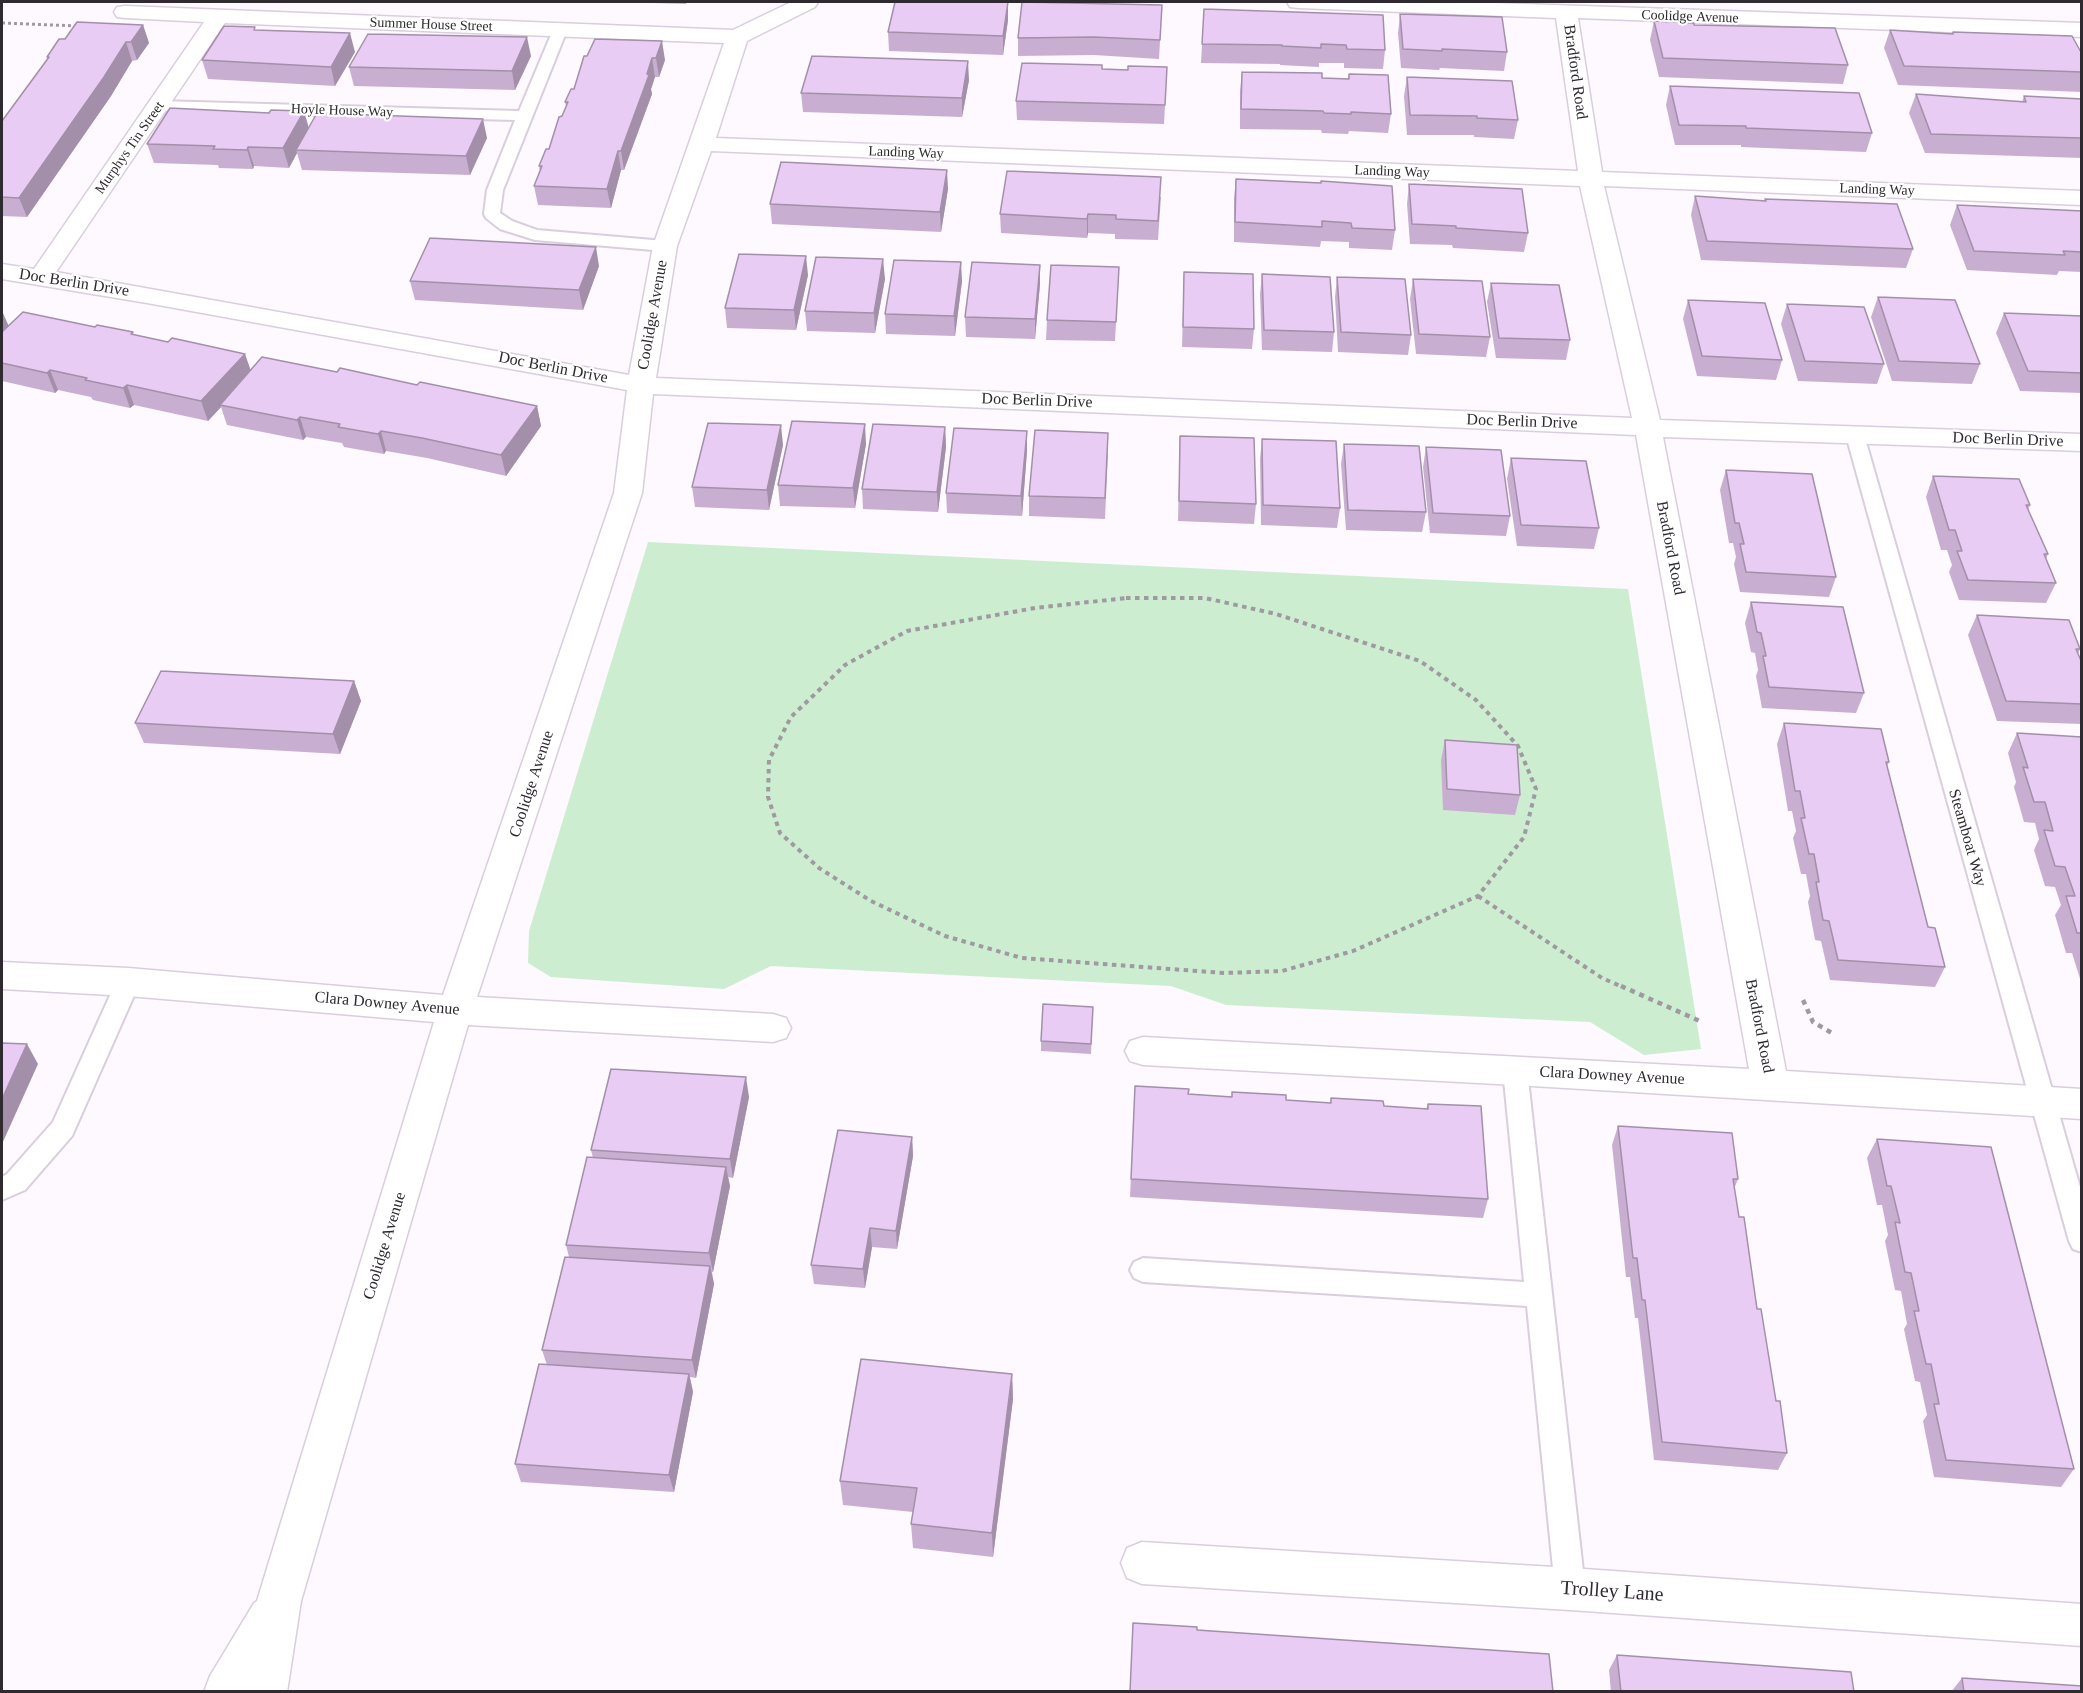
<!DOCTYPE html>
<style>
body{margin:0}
#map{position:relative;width:2083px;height:1693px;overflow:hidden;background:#fdf9ff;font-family:"Times New Roman",serif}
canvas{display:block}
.frame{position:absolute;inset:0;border:3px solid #2e2a30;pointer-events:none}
</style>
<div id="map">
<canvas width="2083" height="1693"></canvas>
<div class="frame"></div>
</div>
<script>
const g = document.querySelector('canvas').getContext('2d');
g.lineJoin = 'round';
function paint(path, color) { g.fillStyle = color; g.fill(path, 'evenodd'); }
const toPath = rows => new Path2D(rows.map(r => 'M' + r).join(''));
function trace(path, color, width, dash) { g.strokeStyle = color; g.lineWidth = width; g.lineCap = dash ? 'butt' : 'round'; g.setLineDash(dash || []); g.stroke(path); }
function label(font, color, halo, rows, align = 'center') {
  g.font = font + ' "Times New Roman",serif'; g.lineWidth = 4.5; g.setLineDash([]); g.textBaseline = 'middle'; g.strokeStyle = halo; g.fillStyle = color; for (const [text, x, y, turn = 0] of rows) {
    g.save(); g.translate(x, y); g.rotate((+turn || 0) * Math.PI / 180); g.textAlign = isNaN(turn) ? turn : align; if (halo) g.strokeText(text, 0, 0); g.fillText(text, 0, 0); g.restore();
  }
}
paint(toPath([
 [648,542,1628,589,1701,1049,1644,1055,1590,1022,1226,1005,1171,986,771,966,724,989,551,977,528,963,529,931]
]), '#ccedd0');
const lane = toPath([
 [560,26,567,30,503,190,500,213,512,221,537,230,665,241,671,242,673,246,671,250,665,251,535,240,500,229,486,218,484,214,487,190,515,120,159,111,151,106,159,101,519,111,553,30,560,26],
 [1855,429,1862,431,1864,435,2082,1194,2082,1252,2073,1249,2069,1241,1846,435,1848,431,1855,429],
 [128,973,136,975,140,982,72,1136,25,1190,2,1200,2,1177,7,1174,53,1122,116,982,120,975,128,973],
 [1515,1060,1524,1063,1527,1070,1585,1589,1580,1599,1570,1603,1560,1599,1555,1589,1527,1306,1143,1282,1134,1278,1130,1270,1134,1262,1143,1258,1524,1282,1503,1070,1506,1063,1515,1060]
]);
const street = toPath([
 [791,2,818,2,815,7,747,41,716,138,1578,171,1556,18,1298,8,1290,7,1287,2,1465,2,2082,23,2082,37,1578,18,1602,172,2082,191,2082,205,1604,186,1660,420,2082,434,2082,451,1663,437,1786,1071,2082,1089,2082,1119,1515,1085,1143,1065,1130,1061,1125,1051,1130,1041,1143,1037,1749,1069,1636,435,653,394,642,493,477,997,773,1014,786,1018,791,1028,786,1038,773,1042,468,1025,301,1601,287,1692,204,1692,210,1676,254,1603,257,1601,434,1022,128,996,2,989,2,962,128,968,443,995,614,493,627,390,147,303,2,279,2,264,34,269,204,22,125,18,117,17,114,12,117,7,125,6,733,30,791,2],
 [225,23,724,43,653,246,629,375,56,272,225,23],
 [711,151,1580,186,1632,418,656,378,677,246,711,151],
 [1142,1542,1570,1568,2082,1604,2082,1646,1570,1610,1142,1584,1127,1578,1121,1563,1127,1548,1142,1542]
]);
trace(lane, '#d9cedd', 4);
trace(street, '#d9cedd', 3);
trace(toPath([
 [2,23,78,26]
]), '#9e9aa0', 3, [3, 3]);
trace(toPath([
 [1126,598,1205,598,1276,614,1420,661,1476,700,1518,746,1536,789,1524,837,1478,896,1353,951,1282,971,1224,973,1022,958,945,936,871,901,819,868,780,833,768,797,769,760,791,717,845,665,907,631,1035,608,1126,598],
 [1478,896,1602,978,1625,988]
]), '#9e9aa0', 4, [4.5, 4.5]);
trace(toPath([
 [1621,986,1702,1022],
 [1803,1000,1813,1022,1832,1033]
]), '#9e9aa0', 4.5, [5, 5]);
paint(lane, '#fff');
paint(street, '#fff');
paint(toPath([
 [620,2,687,2,686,4],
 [1162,5,1159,59,1094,55,1018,56,1018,38],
 [1204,9,1385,50,1383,69,1344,68,1344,63,1319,63,1319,67,1280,65,1280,64,1201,63],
 [1400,14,1507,52,1504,71,1440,68,1439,70,1401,68,1398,33],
 [1008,20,1003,55,889,51,888,32],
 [1654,21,1694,25,1848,65,1843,84,1659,77,1650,40],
 [143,25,149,43,137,60,132,61,111,96,27,217,2,216,2,121,47,59,47,57,65,39],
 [1890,30,1952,34,1953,32,2082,54,2082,92,1898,85,1884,48],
 [595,39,665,60,659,77,655,77,651,89,652,94,624,170,621,170,611,208,538,205,534,186,540,172,539,166,549,149,566,106,565,102,574,89],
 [355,52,335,86,208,79,202,60],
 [531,56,515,90,354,86,349,67],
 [1167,67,1164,124,1017,120,1016,101,1102,69,1128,70],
 [1242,72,1322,78,1348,79,1349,74,1391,114,1388,133,1349,131,1348,134,1322,133,1321,130,1240,129,1240,91],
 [1407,77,1518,120,1514,139,1474,137,1474,135,1407,135,1404,96],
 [969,80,962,117,803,112,801,93],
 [1670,86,1872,133,1866,152,1741,147,1741,145,1675,145,1666,105],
 [1916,94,2022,102,2024,96,2082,99,2082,158,1925,153,1909,113],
 [304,111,309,128,487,138,470,175,302,170,297,153,289,168,254,166,253,169,219,168,218,165,154,163,147,144,269,113],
 [1236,179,1395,230,1392,250,1349,248,1349,242,1321,241,1320,247,1234,242,1234,198],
 [1409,184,1528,233,1524,252,1453,248,1452,245,1410,244,1407,204],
 [948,189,941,232,772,224,770,204],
 [1695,196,1765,201,1765,199,1913,249,1906,268,1701,260,1691,215],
 [1161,197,1158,240,1115,239,1115,234,1088,233,1087,238,1001,233,1000,214],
 [1957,205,2082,211,2082,272,2059,271,2057,275,1967,270,1950,225],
 [1040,265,1040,284,1035,339,966,337,965,317],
 [599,266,583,310,415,300,410,281],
 [1119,267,1115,341,1046,340,1047,320],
 [1184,272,1254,329,1252,349,1182,347],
 [1262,274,1334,332,1332,352,1262,350,1260,294],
 [808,275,796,330,727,328,725,308],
 [1337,277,1411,335,1408,355,1338,352,1335,297],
 [885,279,875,333,807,331,805,311],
 [1413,279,1490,337,1486,357,1416,354,1410,299],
 [962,281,955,336,886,334,885,314],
 [1491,283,1570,340,1566,360,1496,358,1487,302],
 [1878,297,1980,364,1972,384,1892,381,1871,317],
 [1688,300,1782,360,1776,380,1697,376,1683,319],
 [1787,304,1884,364,1877,384,1798,381,1781,324],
 [2,311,8,326,95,327,133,332,134,335,250,370,337,372,537,406,541,426,506,476,427,458,386,451,384,454,344,447,342,443,306,437,303,440,227,425,221,407,208,421,134,405,130,408,93,400,91,397,58,390,55,393,2,381],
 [2004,313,2082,316,2082,393,2020,391,1996,333],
 [945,427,946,447,938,512,863,509,862,489],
 [1027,431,1027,451,1022,516,947,513,946,493],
 [1180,436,1256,504,1254,524,1178,521],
 [1262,439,1340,508,1337,528,1261,525,1260,459],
 [866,444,855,508,780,506,778,485],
 [1344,444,1426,512,1422,532,1346,530,1341,464],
 [783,445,769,510,695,507,692,487],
 [1426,447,1510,516,1506,536,1430,533,1423,467],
 [1108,453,1105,519,1029,516,1029,496],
 [1511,458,1599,528,1594,549,1517,546,1507,479],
 [1726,470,1836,577,1829,597,1740,592,1734,564,1736,557,1733,543,1729,543,1720,490],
 [1933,476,2030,505,2028,510,2048,554,2046,559,2056,583,2046,603,1959,600,1949,572,1952,565,1947,550,1941,550,1926,497],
 [1751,602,1864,693,1856,713,1762,708,1756,676,1758,670,1755,653,1751,652,1745,623],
 [1977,615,2080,649,2078,654,2082,663,2082,724,1997,721,1968,635],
 [354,681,361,701,340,754,144,743,135,723],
 [1784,723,1889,762,1887,766,1928,927,1945,967,1935,987,1830,980,1821,941,1815,940,1808,902,1810,896,1806,874,1801,874,1793,838,1796,831,1792,811,1788,811,1777,744],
 [2017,733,2082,737,2082,985,2072,953,2066,953,2055,915,2061,905,2055,887,2045,886,2034,850,2039,839,2035,823,2024,822,2014,787,2016,782,2008,753],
 [1445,740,1520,795,1515,815,1443,810,1441,760],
 [1093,1007,1091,1054,1041,1051,1041,1041],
 [1135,1086,1188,1094,1286,1100,1330,1103,1331,1098,1384,1106,1426,1109,1428,1104,1488,1199,1483,1218,1130,1197],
 [749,1097,733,1178,728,1177,730,1186,713,1272,712,1272,714,1284,696,1378,690,1377,693,1392,674,1492,521,1482,515,1464,547,1365,542,1350,569,1257,566,1245,593,1158,591,1150],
 [1618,1126,1738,1179,1734,1189,1739,1217,1787,1453,1778,1470,1654,1460,1638,1318,1635,1318,1630,1277,1626,1277,1612,1145],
 [912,1137,913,1156,897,1249,872,1247,865,1288,814,1284,811,1265],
 [1877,1139,2074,1469,2061,1487,1934,1477,1923,1421,1927,1415,1920,1382,1915,1381,1904,1329,1907,1324,1901,1291,1895,1290,1885,1241,1888,1235,1882,1205,1877,1205,1867,1158],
 [1012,1374,1013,1399,993,1557,913,1548,911,1524,913,1512,843,1505,840,1481],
 [1617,1655,1854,1692,1611,1692,1609,1670],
 [1962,1678,2082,1692,1951,1692]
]), '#c8afd1');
paint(toPath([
 [1008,2,1008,20,1003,55,1003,36],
 [143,25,149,43,137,60,131,42],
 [350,33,355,52,335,86,331,67],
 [527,37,531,56,515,90,512,71],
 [662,41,665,60,659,77,656,58],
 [126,42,132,61,111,96,27,217,19,198],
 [652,58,655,77,651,89,652,94,624,170,621,151],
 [968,61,969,80,962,117,962,98],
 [304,111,309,130,296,150,297,153,289,168,283,148],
 [483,119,487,138,470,175,466,156],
 [248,147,254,166,253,169,247,150],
 [618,151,621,170,611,208,607,189],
 [947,170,948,189,941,232,940,212],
 [1088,214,1088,233,1087,238,1087,219],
 [596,247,599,266,583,310,579,290],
 [806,256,808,275,796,330,794,310],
 [883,259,885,279,875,333,874,313],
 [961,262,962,281,955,336,954,316],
 [1040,265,1040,284,1035,339,1035,319],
 [2,311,11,331,2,339],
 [245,354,252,374,220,405,221,407,208,421,201,401],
 [50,370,58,390,55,393,47,373],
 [127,385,134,405,130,408,123,388],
 [537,406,541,426,506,476,501,455],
 [300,417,306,437,303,440,297,420],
 [865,424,866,444,855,508,853,488],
 [781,425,783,445,769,510,767,490],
 [945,427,946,447,938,512,937,492],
 [381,431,386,451,384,454,378,434],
 [1027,431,1027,451,1022,516,1021,496],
 [354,681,361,701,340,754,333,734],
 [27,1044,38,1064,2,1144,2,1099],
 [746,1077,749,1097,733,1178,730,1159],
 [912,1137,913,1156,897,1249,896,1231],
 [726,1167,730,1186,713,1272,709,1253],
 [870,1228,872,1247,865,1288,863,1269],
 [710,1266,714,1284,696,1378,692,1360],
 [689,1374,693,1392,674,1492,669,1475],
 [1012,1374,1013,1399,993,1557,992,1533]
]), '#a38faa');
const building = toPath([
 [895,2,1008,2,1003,36,888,32,895,2],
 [1022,2,1162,5,1160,40,1094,37,1018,38,1022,2],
 [1204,9,1383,15,1385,50,1347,49,1346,45,1321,44,1321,48,1282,46,1282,45,1202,44,1204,9],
 [1400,14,1502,17,1507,52,1442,49,1442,51,1403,49,1400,14],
 [1654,21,1694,23,1694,25,1835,28,1848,65,1663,58,1654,21],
 [77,22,143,25,131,42,126,42,104,77,19,198,2,197,2,121,49,57,47,57,59,39,65,39,77,22],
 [224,26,255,27,254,30,350,33,331,67,202,60,224,26],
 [1890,30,1953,34,1953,32,2072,36,2082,54,2082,72,1904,66,1890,30],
 [368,34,527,37,512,71,349,67,368,34],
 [595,39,662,41,656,58,652,58,647,74,649,75,621,151,618,151,607,189,534,186,542,166,539,166,546,149,549,149,559,117,562,116,568,102,565,102,571,89,574,89,584,56,587,56,595,39],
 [812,56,968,61,962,98,801,93,812,56],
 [1022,63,1102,65,1102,69,1128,70,1128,66,1167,67,1165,105,1016,101,1022,63],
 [1242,72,1322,73,1322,78,1349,79,1349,74,1388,75,1391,114,1351,112,1351,114,1324,113,1323,111,1241,109,1242,72],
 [1407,77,1512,81,1518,120,1477,118,1477,116,1410,115,1407,77],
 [1670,86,1859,93,1872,133,1746,128,1746,126,1679,125,1670,86],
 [1916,94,2026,102,2024,96,2082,99,2082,138,1931,134,1916,94],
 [170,108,269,113,271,110,304,111,283,148,248,147,247,150,213,149,215,146,147,144,170,108],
 [317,113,483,119,466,156,296,150,317,113],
 [781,162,947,170,940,212,770,204,781,162],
 [1007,171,1161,177,1158,221,1116,219,1116,215,1088,214,1087,219,1000,214,1007,171],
 [1236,179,1321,183,1321,181,1392,186,1395,230,1352,228,1351,223,1322,221,1322,227,1235,222,1236,179],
 [1409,184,1522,189,1528,233,1456,228,1456,226,1412,224,1409,184],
 [1695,196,1766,201,1765,199,1897,204,1913,249,1707,241,1695,196],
 [1957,205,2082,211,2082,252,2063,251,2065,255,1974,251,1957,205],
 [430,238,596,247,579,290,410,281,430,238],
 [739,254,806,256,794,310,725,308,739,254],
 [816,257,883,259,874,313,805,311,816,257],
 [894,260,961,262,954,316,885,314,894,260],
 [972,262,1040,265,1035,319,965,317,972,262],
 [1051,265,1119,267,1116,322,1047,320,1051,265],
 [1184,272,1253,274,1254,329,1183,327,1184,272],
 [1262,274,1330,277,1334,332,1264,330,1262,274],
 [1337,277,1405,279,1411,335,1341,332,1337,277],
 [1413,279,1482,281,1490,337,1419,334,1413,279],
 [1491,283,1559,285,1570,340,1499,338,1491,283],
 [1878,297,1955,300,1980,364,1899,361,1878,297],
 [1688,300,1765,303,1782,360,1702,356,1688,300],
 [1787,304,1864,307,1884,364,1805,361,1787,304],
 [23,312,95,327,97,325,133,332,131,334,168,342,172,338,245,354,201,401,127,385,123,388,85,380,87,378,50,370,47,373,2,363,2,332,23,312],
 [2004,313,2082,316,2082,373,2028,371,2004,313],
 [262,357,337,372,340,368,417,385,420,382,537,406,501,455,422,438,381,431,378,434,338,427,340,424,300,417,297,420,220,405,262,357],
 [792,421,865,424,853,488,778,485,792,421],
 [708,423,781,425,767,490,692,487,708,423],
 [873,424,945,427,937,492,862,489,873,424],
 [954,428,1027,431,1021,496,946,493,954,428],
 [1035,430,1108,433,1105,498,1029,496,1035,430],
 [1180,436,1254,438,1256,504,1179,501,1180,436],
 [1262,439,1336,441,1340,508,1263,505,1262,439],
 [1344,444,1419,446,1426,512,1348,510,1344,444],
 [1426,447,1501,450,1510,516,1433,513,1426,447],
 [1511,458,1586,461,1599,528,1521,525,1511,458],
 [1726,470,1812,474,1836,577,1746,572,1740,544,1744,544,1739,523,1735,523,1726,470],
 [1933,476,2019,479,2030,505,2026,505,2048,554,2044,554,2056,583,1968,580,1957,551,1962,551,1955,530,1949,530,1933,476],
 [1751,602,1843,607,1864,693,1769,687,1763,656,1766,656,1761,633,1757,632,1751,602],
 [1977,615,2069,620,2080,649,2076,649,2082,663,2082,704,2006,701,1977,615],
 [161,671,354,681,333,734,135,723,161,671],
 [1784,723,1881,729,1889,762,1886,762,1928,927,1935,928,1945,967,1838,960,1829,921,1823,920,1816,882,1819,882,1814,854,1809,854,1801,818,1805,818,1800,791,1795,791,1784,723],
 [2017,733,2082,737,2082,933,2077,933,2066,896,2075,896,2065,867,2055,866,2044,830,2053,831,2045,802,2034,802,2023,767,2028,768,2017,733],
 [1445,740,1517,745,1520,795,1447,789,1445,740],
 [1043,1004,1093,1007,1091,1044,1041,1041,1043,1004],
 [2,1043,27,1044,2,1099,2,1043],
 [611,1069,746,1077,730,1159,591,1150,611,1069],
 [1135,1086,1189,1089,1188,1094,1232,1097,1232,1092,1286,1095,1286,1100,1331,1103,1331,1098,1383,1101,1384,1106,1428,1109,1428,1104,1481,1106,1488,1199,1131,1179,1135,1086],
 [1618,1126,1732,1133,1738,1179,1733,1179,1739,1217,1744,1217,1757,1309,1761,1309,1776,1401,1780,1401,1787,1453,1662,1442,1645,1300,1642,1300,1637,1258,1633,1258,1618,1126],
 [838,1130,912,1137,896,1231,870,1228,863,1269,811,1265,838,1130],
 [1877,1139,1991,1147,2074,1469,1946,1460,1934,1404,1939,1404,1931,1364,1926,1364,1914,1311,1919,1311,1911,1273,1905,1272,1895,1222,1900,1223,1891,1186,1887,1186,1877,1139],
 [587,1157,726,1167,709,1253,566,1245,587,1157],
 [565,1257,710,1266,692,1360,542,1350,565,1257],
 [861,1359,1012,1374,992,1533,911,1524,917,1488,840,1481,861,1359],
 [539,1364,689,1374,669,1475,515,1464,539,1364],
 [1133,1623,1197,1627,1197,1630,1549,1654,1553,1692,1130,1692,1133,1623],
 [1617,1655,1851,1672,1854,1692,1621,1692,1617,1655],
 [1962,1678,2082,1686,2082,1692,1964,1692,1962,1678]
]);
paint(building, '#e9ccf3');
trace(building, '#a38faa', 1.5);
label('14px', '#2e2a30', '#fff', [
 ["Coolidge Avenue",1690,17,2],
 ["Summer House Street",431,25,2],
 ["Hoyle House Way",342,111,2],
 ["Murphys Tin Street",130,148,-55],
 ["Landing Way",906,153,2],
 ["Landing Way",1392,172,2],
 ["Landing Way",1877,190,2]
]);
label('16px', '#2e2a30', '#fff', [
 ["Bradford Road",1575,72,82],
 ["Doc Berlin Drive",74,283,9],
 ["Coolidge Avenue",653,315,-80],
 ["Doc Berlin Drive",553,368,11],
 ["Doc Berlin Drive",1037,401,2],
 ["Doc Berlin Drive",1522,422,2],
 ["Doc Berlin Drive",2008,440,2],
 ["Bradford Road",1670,548,79],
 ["Coolidge Avenue",532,784,-72],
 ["Steamboat Way",1967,838,74],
 ["Clara Downey Avenue",387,1004,5],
 ["Bradford Road",1759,1026,79],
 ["Clara Downey Avenue",1612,1076,3],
 ["Coolidge Avenue",385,1246,-73]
]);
label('20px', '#2e2a30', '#fff', [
 ["Trolley Lane",1612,1592,4]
]);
</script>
